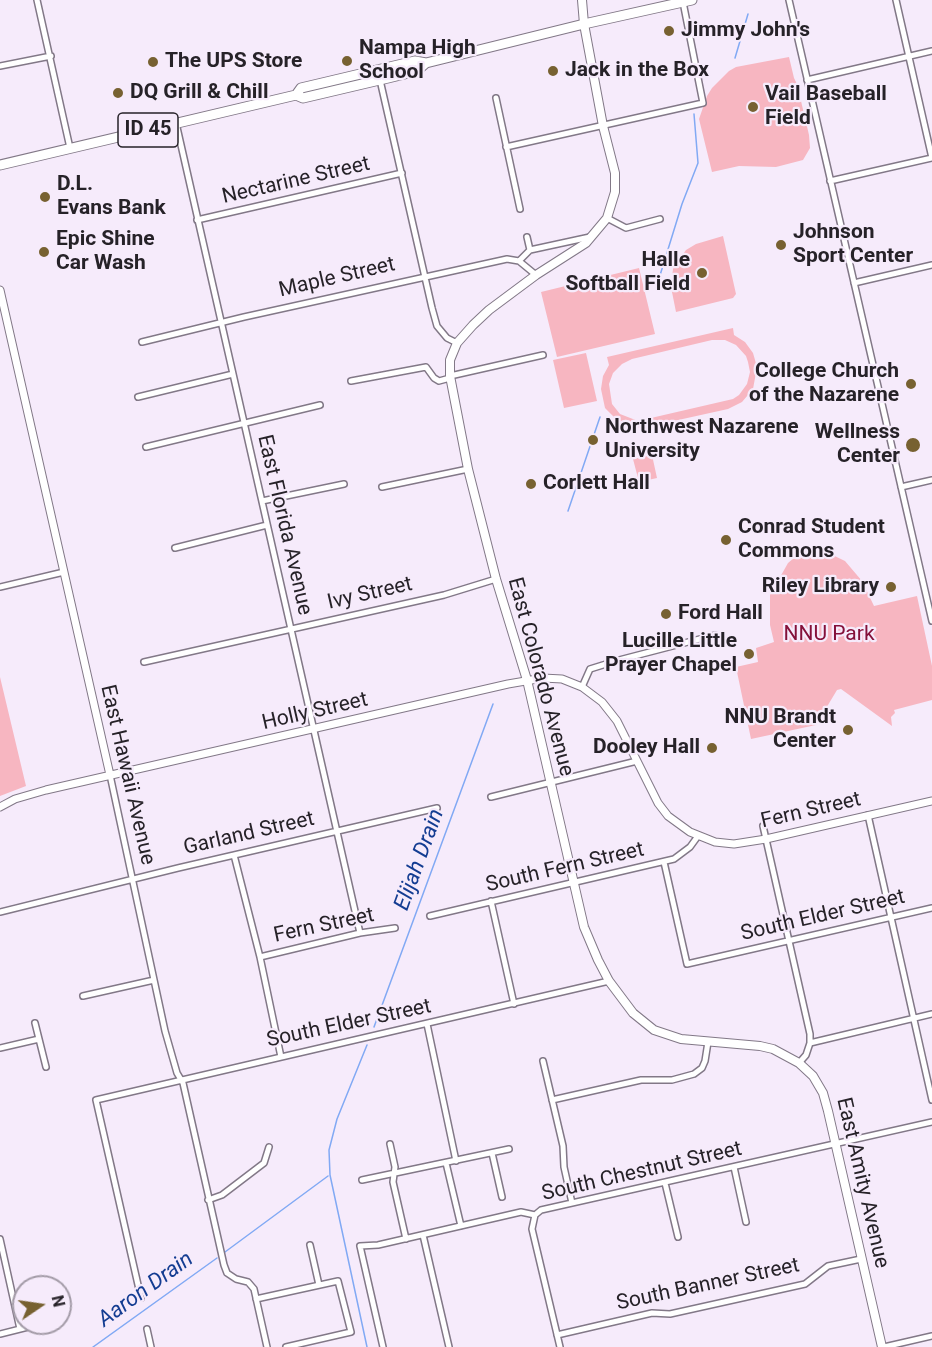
<!DOCTYPE html>
<style>
body{margin:0}
#map{position:relative;width:932px;height:1347px;overflow:hidden;background:#f6ebfb;font-family:Roboto,sans-serif}
canvas{display:block}
.north{position:absolute;left:12px;top:1275px;width:60px;height:60px;box-sizing:border-box;background:#f6ebfb;border:2px solid #a39ba7;border-radius:50%;rotate:77deg;font-size:16px;font-weight:700;line-height:24px;text-align:center;color:#262228}
.north::after{content:'';display:block;margin:auto;width:21px;height:27px;background:#776131;clip-path:polygon(50% 0,100% 100%,50% 72%,0 100%)}
</style>
<div id="map">
<canvas width="932" height="1347"></canvas>
<div class="north">N</div>
</div>
<script>
const g = document.querySelector('canvas').getContext('2d');
g.lineJoin = 'round';
function paint(path, color) { g.fillStyle = color; g.fill(path, 'evenodd'); }
const toPath = rows => new Path2D(rows.map(r => 'M' + r).join(''));
function trace(path, color, width, dash) { g.strokeStyle = color; g.lineWidth = width; g.lineCap = dash ? 'butt' : 'round'; g.setLineDash(dash || []); g.stroke(path); }
function label(font, color, halo, rows, align = 'center') {
  g.font = font + ' Roboto,sans-serif'; g.lineWidth = 4.5; g.setLineDash([]); g.textBaseline = 'middle'; g.strokeStyle = halo; g.fillStyle = color; for (const [text, x, y, turn = 0] of rows) {
    g.save(); g.translate(x, y); g.rotate((+turn || 0) * Math.PI / 180); g.textAlign = isNaN(turn) ? turn : align; if (halo) g.strokeText(text, 0, 0); g.fillText(text, 0, 0); g.restore();
  }
}
paint(toPath([
 [789,57,794,78,797,84,809,135,810,148,803,160,776,167,739,166,712,172,699,119,707,96,712,88,729,71,736,67],
 [723,236,736,294,733,298,676,312,671,287,673,269,677,262,686,250,696,244],
 [639,268,655,334,557,357,541,292],
 [733,328,734,335,745,342,753,353,757,367,753,389,742,402,728,409,642,428,620,423,605,408,601,389,603,376,609,365,607,357],
 [712,340,725,340,736,345,746,356,748,362,750,372,747,384,739,395,733,399,638,421,620,414,612,404,609,384,613,373,622,364,632,359],
 [586,353,597,401,564,408,553,360],
 [652,455,657,478,639,482,633,459],
 [818,548,845,561,862,581,874,606,917,596,932,666,932,700,894,710,895,713,891,717,892,726,841,689,837,690,816,725,751,739,736,667,758,662,756,648,774,642,770,625,770,595,788,563,801,552],
 [0,677,26,786,0,796]
]), '#f7b6c1');
trace(toPath([
 [735,58,748,14],
 [657,285,682,204,698,163,694,114],
 [568,511,600,417],
 [374,1027,493,704],
 [225,1252,328,1176],
 [93,1347,217,1258],
 [367,1347,330,1175,329,1150,337,1119,367,1045]
]), '#81a9f4', 1.5);
const minor = toPath([
 [37,0,70,148],
 [789,0,932,621],
 [896,0,932,158],
 [0,66,51,56],
 [380,80,432,308,437,326,447,338,457,343],
 [807,80,932,51],
 [496,98,520,209],
 [176,123,360,933],
 [506,147,703,103,683,2],
 [830,181,932,158],
 [607,218,626,228,660,219],
 [197,220,402,173],
 [530,250,590,237],
 [519,261,530,250,527,237],
 [854,283,932,265],
 [142,342,244,317,507,259,519,261,536,275],
 [450,376,543,355],
 [351,381,426,367,434,378,439,381,450,378],
 [138,397,233,374],
 [146,447,320,405],
 [382,487,468,469],
 [901,487,932,480],
 [262,501,344,484],
 [175,548,267,525],
 [0,587,64,572],
 [144,662,444,595,496,579],
 [582,687,590,669,619,660,715,635],
 [110,775,165,1031,177,1073,183,1083,224,1265,227,1273,236,1279,248,1282,254,1289,267,1347],
 [491,797,637,761],
 [868,815,932,1100],
 [763,826,810,1034,810,1043,806,1055,799,1063],
 [234,855,260,957,281,1057],
 [664,862,687,964,932,908],
 [491,901,514,1004],
 [0,912,178,868,437,808],
 [430,916,674,859,690,847,698,836],
 [260,957,360,933,395,928],
 [83,996,154,980],
 [35,1023,46,1067],
 [427,1024,456,1161],
 [810,1043,932,1014],
 [0,1048,39,1039],
 [543,1061,563,1146,564,1167,572,1203],
 [552,1100,641,1080,672,1080,694,1074,702,1068,705,1061,708,1042],
 [390,1144,395,1167,393,1182,406,1239],
 [492,1153,502,1197],
 [446,1163,461,1226],
 [734,1167,746,1222],
 [362,1180,509,1149],
 [665,1183,678,1237],
 [208,1200,222,1195,264,1163,269,1147],
 [535,1215,532,1229,560,1347],
 [423,1235,449,1347],
 [0,1239,20,1329],
 [310,1245,319,1285],
 [141,1298,96,1100,609,981],
 [256,1299,338,1281,351,1332,286,1347],
 [147,1329,151,1347],
 [0,1334,44,1323],
 [557,1335,652,1313,670,1314,805,1284,828,1266,861,1259],
 [383,1347,360,1246,378,1245,521,1212,535,1215,541,1210,572,1203,932,1122],
 [884,1347,932,1336]
]);
const tertiary = toPath([
 [0,290,110,775],
 [0,807,15,799,46,790,508,684,543,678,562,679,582,687,602,702,617,721,658,803,668,816,690,832,715,842,734,844,766,839,932,801]
]);
const secondary = toPath([
 [582,0,584,24,603,126,615,173,615,192,607,218,586,243,536,275,489,310,473,325,457,343,450,360,450,376,468,469,496,579,527,680,584,927,598,960,609,981,633,1013,654,1030,681,1039,760,1046,773,1049,799,1063,813,1076,823,1093,828,1111,882,1347]
]);
const primary = toPath([
 [296,95,301,88,318,84,415,61,426,63,584,24,692,0],
 [0,165,296,95,303,98,388,78,417,71,426,63]
]);
trace(minor, '#827887', 8);
trace(tertiary, '#827887', 9);
trace(secondary, '#827887', 10);
trace(primary, '#827887', 11);
trace(minor, '#fff', 5);
trace(tertiary, '#fff', 7);
trace(secondary, '#fff', 8);
trace(primary, '#fff', 9);
for (const [x, y, r, color] of [
 [669,31,6,"#776131"],
 [347,61,6,"#776131"],
 [153,62,6,"#776131"],
 [553,71,6,"#776131"],
 [118,93,6,"#776131"],
 [753,107,6,"#776131"],
 [45,197,6,"#776131"],
 [781,245,6,"#776131"],
 [44,252,6,"#776131"],
 [702,273,6,"#776131"],
 [911,384,6,"#776131"],
 [593,440,6,"#776131"],
 [913,445,8,"#776131"],
 [531,484,6,"#776131"],
 [726,540,6,"#776131"],
 [891,587,6,"#776131"],
 [666,614,6,"#776131"],
 [749,654,6,"#776131"],
 [848,730,6,"#776131"],
 [712,748,6,"#776131"]
]) { const dot = new Path2D(); dot.arc(x, y, r, 0, 2 * Math.PI); g.fillStyle = color; g.fill(dot); trace(dot, '#f6ebfb', 2); }
for (const [x, y, w] of [
 [148,130,60]
]) { const box = new Path2D(); box.roundRect(x - w / 2, y - 17, w, 34, 4.5); g.fillStyle = '#f6ebfb'; g.fill(box); trace(box, '#262228', 1.5); }
label('bold 20px', '#262228', null, [
 ["ID 45",148,130]
]);
label('bold 21px', '#262228', '#f6ebfb', [
 ["Jimmy John's",681,31],
 ["Nampa High",359,49],
 ["School",359,73],
 ["The UPS Store",165,62],
 ["Jack in the Box",565,71],
 ["DQ Grill & Chill",130,93],
 ["Vail Baseball",765,95],
 ["Field",765,119],
 ["D.L.",57,185],
 ["Evans Bank",57,209],
 ["Johnson",793,233],
 ["Sport Center",793,257],
 ["Epic Shine",56,240],
 ["Car Wash",56,264],
 ["Halle",690,261,"right"],
 ["Softball Field",690,285,"right"],
 ["College Church",899,372,"right"],
 ["of the Nazarene",899,396,"right"],
 ["Northwest Nazarene",605,428],
 ["University",605,452],
 ["Wellness",900,433,"right"],
 ["Center",900,457,"right"],
 ["Corlett Hall",543,484],
 ["Conrad Student",738,528],
 ["Commons",738,552],
 ["Riley Library",879,587,"right"],
 ["Ford Hall",678,614],
 ["Lucille Little",737,642,"right"],
 ["Prayer Chapel",737,666,"right"],
 ["NNU Brandt",836,718,"right"],
 ["Center",836,742,"right"],
 ["Dooley Hall",700,748,"right"]
], 'left');
label('21px', '#262228', '#f6ebfb', [
 ["Nectarine Street",296,181,-13],
 ["Maple Street",337,278,-13],
 ["East Florida Avenue",284,525,77],
 ["Ivy Street",370,594,-13],
 ["East Colorado Avenue",540,677,75],
 ["Holly Street",315,712,-13],
 ["East Hawaii Avenue",127,775,77],
 ["Fern Street",811,811,-13],
 ["Garland Street",249,834,-13],
 ["South Fern Street",565,868,-13],
 ["South Elder Street",823,916,-13],
 ["Fern Street",324,926,-12],
 ["South Elder Street",349,1024,-12],
 ["South Chestnut Street",642,1172,-13],
 ["East Amity Avenue",862,1183,77],
 ["South Banner Street",708,1285,-12]
]);
label('21px', '#84113a', '#f6ebfb', [
 ["NNU Park",829,635]
]);
label('italic 22px', '#143d92', '#f6ebfb', [
 ["Elijah Drain",420,860,-70],
 ["Aaron Drain",146,1290,-36]
]);
</script>
